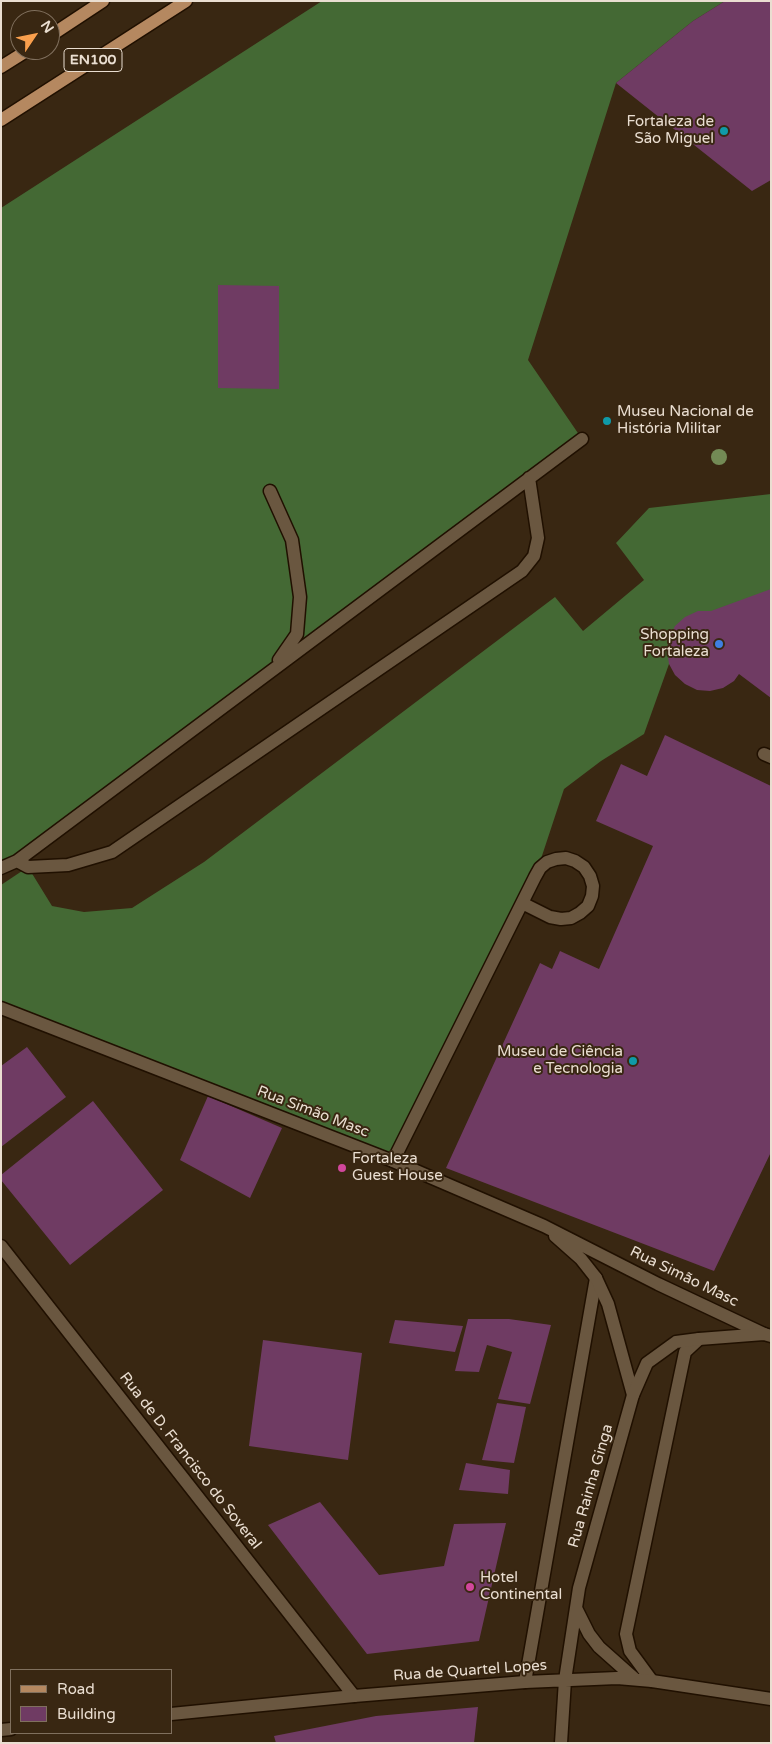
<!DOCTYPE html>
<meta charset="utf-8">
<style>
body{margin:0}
#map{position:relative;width:772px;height:1744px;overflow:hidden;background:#392712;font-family:"Varela Round",sans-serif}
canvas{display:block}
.frame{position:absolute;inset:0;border:2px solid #eaded1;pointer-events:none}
.legend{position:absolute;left:10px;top:1669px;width:162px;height:65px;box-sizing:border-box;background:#392712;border:1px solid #80705e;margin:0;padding:6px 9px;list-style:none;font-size:15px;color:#eaded1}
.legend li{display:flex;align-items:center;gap:10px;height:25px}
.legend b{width:25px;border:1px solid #80705e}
.north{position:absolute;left:10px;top:10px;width:50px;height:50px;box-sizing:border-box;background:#392712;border:1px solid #80705e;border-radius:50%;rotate:56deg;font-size:14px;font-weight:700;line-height:20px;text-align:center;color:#eaded1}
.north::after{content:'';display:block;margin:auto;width:18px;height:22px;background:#f99f4d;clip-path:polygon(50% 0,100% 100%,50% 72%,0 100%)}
</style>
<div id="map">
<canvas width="772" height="1744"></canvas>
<div class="frame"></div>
<ul class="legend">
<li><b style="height:6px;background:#b58860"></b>Road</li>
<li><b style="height:14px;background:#6f3b63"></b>Building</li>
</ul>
<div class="north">N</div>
</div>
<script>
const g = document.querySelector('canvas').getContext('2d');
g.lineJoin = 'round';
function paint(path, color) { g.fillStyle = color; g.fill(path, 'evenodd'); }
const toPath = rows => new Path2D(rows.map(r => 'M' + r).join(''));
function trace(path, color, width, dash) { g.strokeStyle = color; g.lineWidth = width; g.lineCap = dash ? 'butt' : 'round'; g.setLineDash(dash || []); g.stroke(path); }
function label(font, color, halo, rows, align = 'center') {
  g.font = font + ' "Varela Round",sans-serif'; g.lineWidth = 4; g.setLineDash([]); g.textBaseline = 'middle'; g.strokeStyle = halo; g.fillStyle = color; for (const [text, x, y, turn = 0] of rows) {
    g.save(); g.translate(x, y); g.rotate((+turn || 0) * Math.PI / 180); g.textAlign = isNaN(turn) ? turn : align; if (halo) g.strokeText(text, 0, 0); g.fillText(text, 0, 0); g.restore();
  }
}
paint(toPath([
 [322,1,725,1,693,21,616,83,528,360,582,439,1,866,1,208],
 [771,494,771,639,669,664,644,734,601,761,564,789,535,877,393,1161,1,1008,1,885,28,867,52,906,84,912,132,908,204,862,555,597,583,631,644,580,616,543,649,508]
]), '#446934');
paint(toPath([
 [725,1,771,1,771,180,752,191,616,83,693,21],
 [218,285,279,286,279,389,218,388],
 [771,589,771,698,739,674,734,681,723,688,710,691,697,690,685,684,675,675,669,664,667,650,669,638,675,626,685,617,698,611,711,611],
 [665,735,771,786,771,1152,714,1271,446,1168,540,963,552,969,560,951,599,969,653,846,596,821,621,764,647,776],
 [27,1047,66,1097,1,1147,1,1066],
 [208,1096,282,1128,250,1198,180,1160],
 [93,1101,163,1190,70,1265,1,1180,1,1175],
 [468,1319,509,1319,551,1325,530,1404,498,1399,512,1352,487,1345,479,1372,455,1371],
 [395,1320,463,1326,455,1352,389,1343],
 [263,1340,362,1353,348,1460,249,1446],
 [497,1403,526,1407,514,1463,482,1460],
 [466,1463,510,1470,508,1494,459,1490],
 [320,1502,379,1575,444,1566,454,1524,506,1523,479,1641,367,1654,268,1525],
 [478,1707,474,1743,276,1743,274,1736,376,1716]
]), '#6f3b63');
const lane = toPath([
 [270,491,292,540,300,597,297,634,279,660],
 [764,754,771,757],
 [17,861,28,867,68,865,112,852,522,571,534,556,538,538,529,478],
 [1,868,17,861,582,439],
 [393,1161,535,877,540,868,547,862,556,859,566,858,575,861,584,867,590,876,593,886,592,896,588,906,580,913,571,918,561,919,550,917,522,903],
 [652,1681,630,1651,626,1634,685,1352,699,1339],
 [525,1682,596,1278]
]);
const street = toPath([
 [1,1008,393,1161,544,1226,658,1284,764,1334],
 [555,1236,581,1259,596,1278,608,1304,633,1395],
 [1,1246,354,1696]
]);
const secondary = toPath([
 [576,1608,589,1634,599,1647,635,1679],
 [171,1714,354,1696,525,1682,617,1678,652,1681,771,1699],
 [1,1730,11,1729],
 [561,1743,565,1680,579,1588,633,1395,647,1363,676,1342,699,1339,764,1334,771,1336]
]);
const primary = toPath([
 [50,36,103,1],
 [1,67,28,50],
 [1,120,186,1]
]);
trace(lane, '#201000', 15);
trace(street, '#201000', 15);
trace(secondary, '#201000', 15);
trace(primary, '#201000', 15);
trace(lane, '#6a5740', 12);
trace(street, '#6a5740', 12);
trace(secondary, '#6a5740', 12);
trace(primary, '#b58860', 12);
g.fillStyle = '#738a55';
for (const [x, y] of [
 [719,457]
]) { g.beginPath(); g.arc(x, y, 8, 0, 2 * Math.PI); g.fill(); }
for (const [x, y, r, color] of [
 [724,131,5,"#0f9aa8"],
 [607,421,5,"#0f9aa8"],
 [719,644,5,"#3f7fe0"],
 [633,1061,5,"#0f9aa8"],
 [342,1168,5,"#d1479c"],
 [470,1587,5,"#d1479c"]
]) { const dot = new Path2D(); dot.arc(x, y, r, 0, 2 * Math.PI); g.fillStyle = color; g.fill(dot); trace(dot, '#392712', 2); }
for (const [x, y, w] of [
 [93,60,58]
]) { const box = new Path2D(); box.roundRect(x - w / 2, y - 11.5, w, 23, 4); g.fillStyle = '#392712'; g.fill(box); trace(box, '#eaded1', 1); }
label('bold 14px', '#eaded1', null, [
 ["EN100",93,60]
]);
label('15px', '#eaded1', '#392712', [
 ["Fortaleza de",714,122],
 ["São Miguel",714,139],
 ["Museu Nacional de",617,412,"left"],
 ["História Militar",617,429,"left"],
 ["Shopping",709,635],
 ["Fortaleza",709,652],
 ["Museu de Ciência",623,1052],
 ["e Tecnologia",623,1069],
 ["Fortaleza",352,1159,"left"],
 ["Guest House",352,1176,"left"],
 ["Hotel",480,1578,"left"],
 ["Continental",480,1595,"left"]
], 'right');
label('15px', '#eaded1', '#392712', [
 ["Rua Simão Masc",313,1112,21],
 ["Rua Simão Masc",684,1277,26],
 ["Rua de D. Francisco do Soveral",190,1461,52],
 ["Rua Rainha Ginga",591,1486,-74],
 ["Rua de Quartel Lopes",470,1671,-4]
]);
</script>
